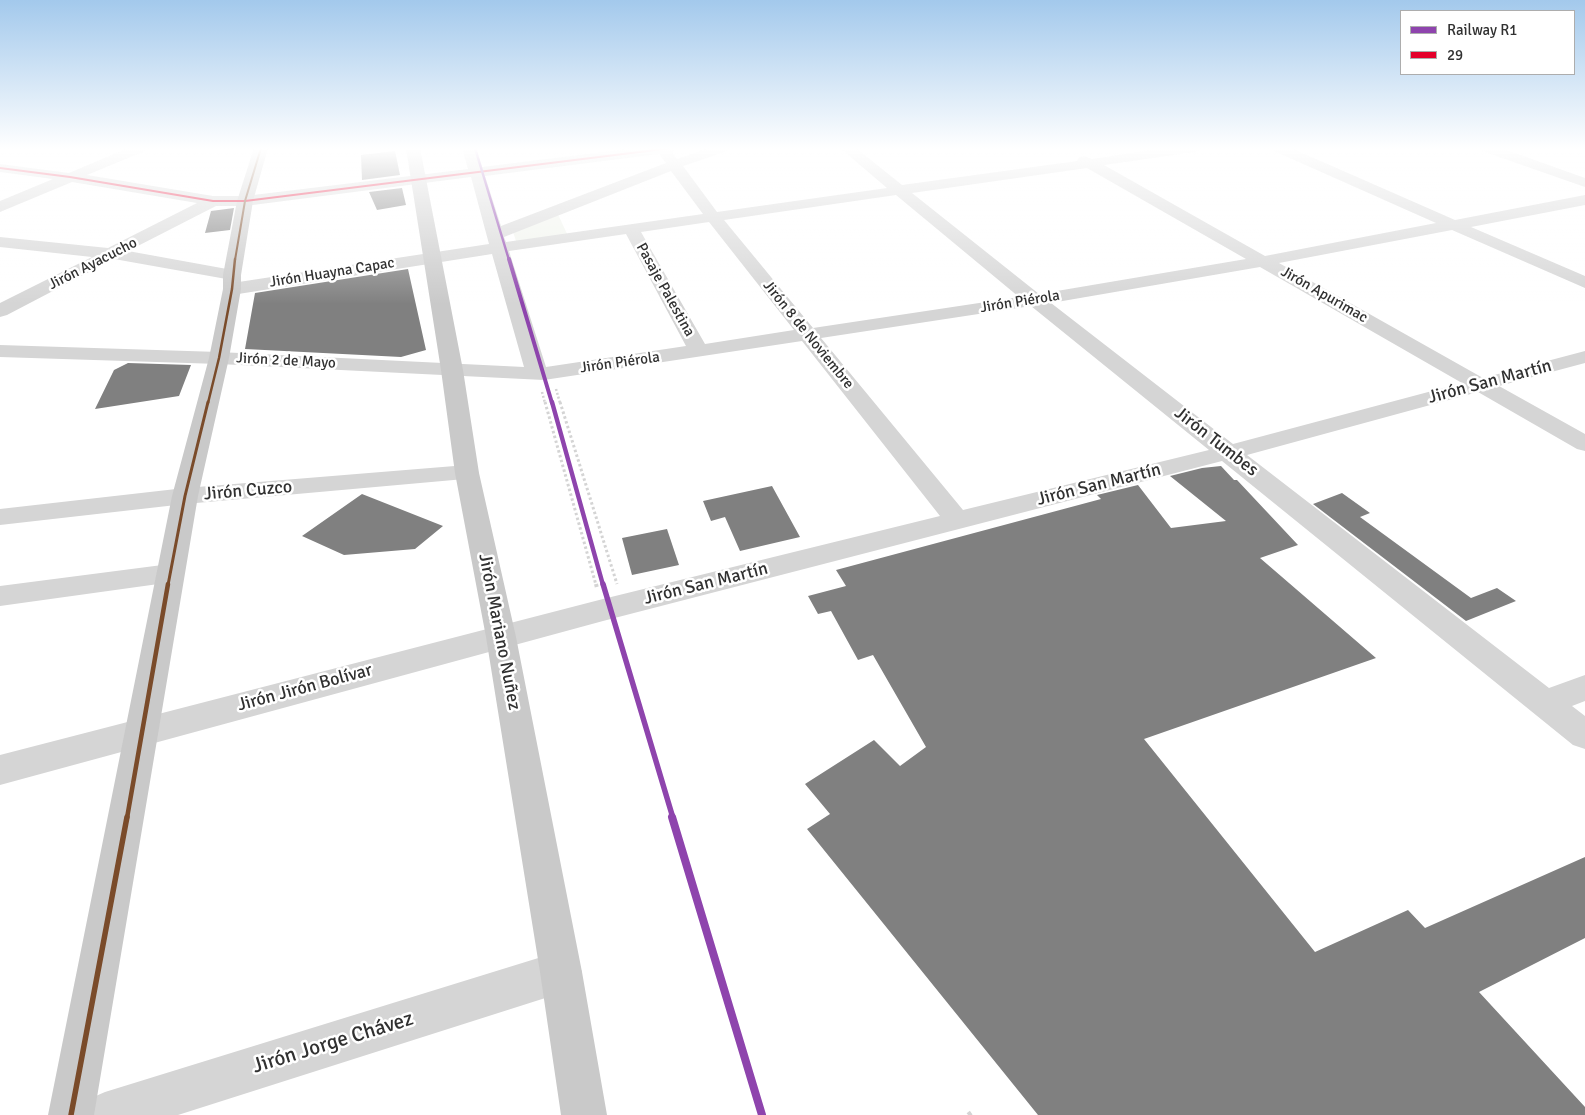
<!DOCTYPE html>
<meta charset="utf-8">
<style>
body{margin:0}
#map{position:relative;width:1585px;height:1115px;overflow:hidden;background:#fff;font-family:Signika,sans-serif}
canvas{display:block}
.legend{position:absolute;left:1400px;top:10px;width:175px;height:65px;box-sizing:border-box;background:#fff;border:1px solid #adadad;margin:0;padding:6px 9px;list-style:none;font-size:15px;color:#313131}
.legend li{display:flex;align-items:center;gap:10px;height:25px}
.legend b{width:25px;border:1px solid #adadad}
</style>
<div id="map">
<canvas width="1585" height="1115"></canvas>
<ul class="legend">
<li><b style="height:6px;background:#8e44ad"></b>Railway R1</li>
<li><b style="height:6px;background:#e4002b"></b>29</li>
</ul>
</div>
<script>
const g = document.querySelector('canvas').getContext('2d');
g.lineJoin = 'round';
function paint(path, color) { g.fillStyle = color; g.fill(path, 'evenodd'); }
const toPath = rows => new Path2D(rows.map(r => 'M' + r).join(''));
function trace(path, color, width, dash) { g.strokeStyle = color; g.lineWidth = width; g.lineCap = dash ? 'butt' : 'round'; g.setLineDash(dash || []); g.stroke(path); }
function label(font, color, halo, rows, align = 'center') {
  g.font = font + ' Signika,sans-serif'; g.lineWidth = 5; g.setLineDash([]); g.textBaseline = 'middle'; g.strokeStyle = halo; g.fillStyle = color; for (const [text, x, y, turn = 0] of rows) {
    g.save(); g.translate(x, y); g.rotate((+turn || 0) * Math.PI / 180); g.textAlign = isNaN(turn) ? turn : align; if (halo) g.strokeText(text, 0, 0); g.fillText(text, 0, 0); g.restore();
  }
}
paint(toPath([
 [557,212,568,236,517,244,512,229]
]), '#f0f3ec');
paint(toPath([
 [395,151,400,175,362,180,361,155],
 [402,188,406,205,377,210,369,192],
 [234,208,230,230,205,233,211,211],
 [408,269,426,350,401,357,245,349,255,293],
 [128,363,191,365,179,396,95,409,114,370],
 [1221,466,1234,480,1237,480,1298,545,1260,558,1376,658,1144,739,1315,952,1408,910,1425,928,1585,857,1585,938,1479,992,1585,1107,1585,1115,1038,1115,807,829,830,814,805,784,874,740,900,766,926,747,873,655,858,660,831,611,818,614,808,596,846,586,836,570,1101,499,1097,495,1138,485,1171,528,1226,521,1170,476,1202,468],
 [772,486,800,537,740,551,725,517,711,521,703,501],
 [1342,493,1370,513,1360,517,1471,598,1497,588,1516,601,1466,621,1313,504],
 [362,494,443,526,415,549,344,555,302,536],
 [667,529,679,565,632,575,622,538]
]), '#808080');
trace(toPath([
 [556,389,560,403],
 [542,392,545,403]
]), '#d4d4d4', 2.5, [2, 2]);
trace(toPath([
 [545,402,596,585],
 [560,402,617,584]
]), '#d4d4d4', 3, [2.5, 2.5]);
trace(toPath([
 [596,584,597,588]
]), '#d4d4d4', 4, [3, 3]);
trace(toPath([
 [968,1115,972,1112]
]), '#d4d4d4', 4.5, [4, 4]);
paint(toPath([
 [128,148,147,148,145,151,87,175,213,196,245,196,468,169,462,148,476,148,482,167,635,148,678,148,672,152,677,159,709,148,730,148,728,151,683,166,717,212,887,188,840,148,856,148,902,185,1077,161,1079,157,1084,156,1092,159,1164,148,1202,148,1195,152,1104,165,1265,256,1436,223,1274,151,1272,148,1291,148,1455,220,1585,195,1585,205,1471,227,1585,276,1585,288,1452,230,1279,263,1483,378,1585,351,1585,363,1499,386,1585,434,1585,451,1577,449,1478,392,1247,455,1549,688,1585,675,1585,701,1572,706,1585,716,1585,749,1573,745,1222,461,603,621,0,785,0,755,603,599,940,516,802,341,544,380,219,364,0,357,0,345,219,352,524,367,492,254,232,295,225,293,223,289,225,285,232,283,489,244,471,177,245,206,216,206,128,251,238,271,241,275,238,279,232,280,114,259,7,315,0,317,0,303,92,257,0,247,0,237,108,248,197,203,72,182,0,212,0,201,53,179,0,172,0,164,69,173,128,148],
 [659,154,666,163,501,226,485,176,659,154],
 [1087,168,1246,259,1039,294,912,193,1087,168],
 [671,171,703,214,506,242,504,237,671,171],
 [896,195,1019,297,813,328,724,220,896,195],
 [709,222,794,330,705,344,641,232,709,222],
 [626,234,686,346,546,367,509,251,626,234],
 [1260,267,1462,383,1233,444,1051,303,1260,267],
 [1031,306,1209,450,963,510,821,338,1031,306],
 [1480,148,1501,148,1585,178,1585,187,1482,151,1480,148],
 [467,465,476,468,479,473,476,478,185,504,0,525,0,509,185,488,467,465],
 [170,564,180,567,184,574,180,581,0,606,0,586,170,564],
 [561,951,576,957,582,972,576,987,561,993,178,1115,82,1115,89,1099,105,1092,561,951]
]), '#d5d5d5');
paint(toPath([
 [254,148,268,148,253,201,241,275,241,289,229,358,198,496,94,1115,48,1115,172,496,209,358,223,289,223,275,237,201,254,148],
 [406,148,420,148,463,370,479,473,516,637,582,972,607,1115,561,1115,540,972,486,637,455,473,441,370,406,148]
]), '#c9c9c9');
trace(toPath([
 [0,168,70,177,213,201,245,201,671,148]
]), '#e4002b', 2);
trace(toPath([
 [235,260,245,201,261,148]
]), '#7a4b2a', 2);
trace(toPath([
 [208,403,219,358,232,289,235,259]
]), '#7a4b2a', 2.5);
trace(toPath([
 [168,585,185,496,208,402]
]), '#7a4b2a', 3);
trace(toPath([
 [127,818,168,584]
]), '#7a4b2a', 4.5);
trace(toPath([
 [71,1115,127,817]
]), '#7a4b2a', 5.5);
trace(toPath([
 [475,148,509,260]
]), '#8e44ad', 2.5);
trace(toPath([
 [509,259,552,403]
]), '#8e44ad', 4);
trace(toPath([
 [552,402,603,585]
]), '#8e44ad', 4.5);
trace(toPath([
 [603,584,673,818]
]), '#8e44ad', 5.5);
trace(toPath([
 [672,817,762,1115]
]), '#8e44ad', 8);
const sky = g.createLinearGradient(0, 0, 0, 304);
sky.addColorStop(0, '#a3c9ec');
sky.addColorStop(0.49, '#fff');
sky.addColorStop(1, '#ffffff00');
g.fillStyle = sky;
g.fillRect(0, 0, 1585, 304);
label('15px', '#313131', '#fff', [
 ["Jirón Ayacucho",93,264,-27],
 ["Jirón Huayna Capac",332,273,-9],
 ["Pasaje Palestina",665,290,61],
 ["Jirón Apurimac",1324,295,30],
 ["Jirón Piérola",1020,302,-9],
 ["Jirón 8 de Noviembre",808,335,51],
 ["Jirón 2 de Mayo",286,361,3],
 ["Jirón Piérola",620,363,-8]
]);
label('18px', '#313131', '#fff', [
 ["Jirón San Martín",1490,382,-15],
 ["Jirón Tumbes",1216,442,38],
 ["Jirón San Martín",1099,485,-14],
 ["Jirón Cuzco",248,491,-5],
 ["Jirón San Martín",706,584,-14],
 ["Jirón Mariano Nuñez",499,632,79],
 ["Jirón Jirón Bolívar",305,688,-15]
]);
label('21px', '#313131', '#fff', [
 ["Jirón Jorge Chávez",333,1043,-17]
]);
</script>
